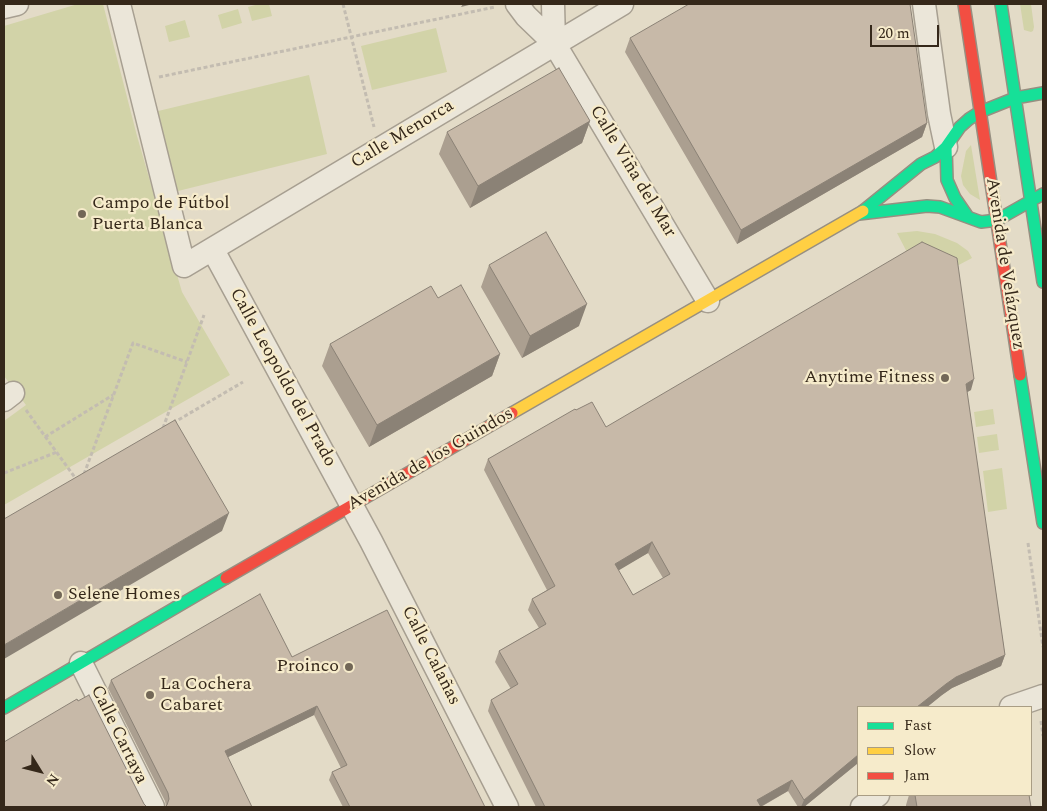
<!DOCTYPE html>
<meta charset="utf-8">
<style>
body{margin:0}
#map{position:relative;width:1047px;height:811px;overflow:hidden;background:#e3dbc7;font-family:Spectral,serif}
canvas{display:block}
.frame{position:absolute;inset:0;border:5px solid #35281a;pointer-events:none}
.legend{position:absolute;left:857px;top:706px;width:175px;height:90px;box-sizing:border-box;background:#f6ebcb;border:1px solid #a99d84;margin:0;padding:6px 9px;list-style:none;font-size:15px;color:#35281a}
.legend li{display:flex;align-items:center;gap:10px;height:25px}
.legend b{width:25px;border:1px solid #a99d84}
.north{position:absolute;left:15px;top:746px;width:50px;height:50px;-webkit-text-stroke:4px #f6ebcb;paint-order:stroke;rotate:126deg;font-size:14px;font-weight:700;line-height:20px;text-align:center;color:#35281a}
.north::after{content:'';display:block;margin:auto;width:18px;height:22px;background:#35281a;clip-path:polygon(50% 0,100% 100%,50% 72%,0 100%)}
.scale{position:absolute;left:870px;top:25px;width:69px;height:22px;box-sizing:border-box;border:2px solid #35281a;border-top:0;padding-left:6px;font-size:15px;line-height:18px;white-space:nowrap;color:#35281a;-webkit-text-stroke:4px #f6ebcb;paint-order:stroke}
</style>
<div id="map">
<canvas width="1047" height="811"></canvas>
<div class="frame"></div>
<ul class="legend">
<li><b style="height:6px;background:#16e098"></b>Fast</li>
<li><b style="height:6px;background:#ffcf43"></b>Slow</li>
<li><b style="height:6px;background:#f24e42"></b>Jam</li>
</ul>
<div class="north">N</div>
<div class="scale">20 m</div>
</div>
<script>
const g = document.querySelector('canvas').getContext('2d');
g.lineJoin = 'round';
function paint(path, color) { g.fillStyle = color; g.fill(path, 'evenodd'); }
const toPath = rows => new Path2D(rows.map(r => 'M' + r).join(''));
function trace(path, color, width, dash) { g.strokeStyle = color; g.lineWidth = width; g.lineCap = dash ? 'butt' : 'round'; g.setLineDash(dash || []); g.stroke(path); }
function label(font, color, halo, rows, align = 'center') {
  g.font = font + ' Spectral,serif'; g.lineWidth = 4.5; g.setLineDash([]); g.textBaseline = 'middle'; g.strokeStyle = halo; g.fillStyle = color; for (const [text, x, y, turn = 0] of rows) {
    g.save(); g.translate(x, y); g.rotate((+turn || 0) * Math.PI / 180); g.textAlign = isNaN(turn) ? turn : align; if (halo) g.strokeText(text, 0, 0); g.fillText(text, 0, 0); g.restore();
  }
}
paint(toPath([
 [78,4,103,4,137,136,182,292,230,375,4,505,4,421,26,405,4,376,4,26],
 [259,4,269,4,272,16,252,21,248,7],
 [1020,4,1031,4,1034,27,1033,31,1031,32,1024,30],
 [238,9,242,23,222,29,218,15],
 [185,20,190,37,169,42,165,26],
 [436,28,447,72,372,90,361,46],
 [309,75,327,154,174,192,154,112],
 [971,145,980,200,970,194,963,185,961,176,966,151],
 [917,231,935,234,957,243,968,251,972,258,953,268,910,258,897,233],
 [993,409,995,424,976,427,974,412],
 [997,434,999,450,979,453,977,437],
 [1002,468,1007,509,988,512,983,471]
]), '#d2d3a8');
const street = toPath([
 [119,4,184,266,622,4],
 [517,4,526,16,554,43,708,301],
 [553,4,554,43],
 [924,4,939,114,946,147],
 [4,7,17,4],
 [213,250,371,541,507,807],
 [4,400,13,393],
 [81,663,153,807],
 [1011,707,1043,696],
 [862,807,878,795]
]);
const fast = toPath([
 [1001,4,1043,282],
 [946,147,947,180,955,198,968,217],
 [863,211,921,164,935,157,946,147,960,127,969,119,980,112,1015,98,1043,93],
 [859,214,927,206,940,207,981,222,997,220,1043,194],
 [1020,375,1043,523],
 [4,708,226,578]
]);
const slow = toPath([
 [512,413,863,211]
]);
const jam = toPath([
 [964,4,1020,375],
 [226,578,512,413]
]);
trace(street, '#a79f91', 25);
trace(fast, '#978f81', 14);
trace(slow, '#978f81', 14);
trace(jam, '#978f81', 14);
trace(toPath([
 [343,4,374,127],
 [159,77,495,7],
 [26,410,76,479],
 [173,423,243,382],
 [163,428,204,315],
 [45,437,113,395],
 [4,473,57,452],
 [84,474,133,343,187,362],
 [1028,543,1043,647],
 [1041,721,1043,736]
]), '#c3bcb1', 3, [4, 2.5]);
trace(street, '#ebe6d9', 22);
trace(fast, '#16e098', 11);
trace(slow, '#ffcf43', 11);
trace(jam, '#f24e42', 11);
paint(toPath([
 [630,38,927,123,922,137,737,244,625,52],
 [590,121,582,143,470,208,439,154,447,132],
 [489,265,579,326,522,358,481,287],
 [438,298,500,354,492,376,369,447,322,366,330,344],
 [971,390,967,392,1005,655,1001,666,952,688,942,695,804,807,798,807,788,791,761,807,536,807,488,711,491,700,511,689,495,662,499,651,539,628,528,610,532,599,547,590,484,470,488,459,576,410,606,427],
 [648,553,663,578,633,595,618,570],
 [292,657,485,807,343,807,329,780,332,772,341,768,314,715,228,757,166,806,165,801,108,688,111,680],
 [909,795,1029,795,1031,807,906,807,906,805]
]), '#ab9f90');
paint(toPath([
 [463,4,473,4,461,7],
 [590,121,582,143,470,208,478,186],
 [927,123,922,137,737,244,741,230],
 [587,304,579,326,522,358,530,336],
 [500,354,492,376,369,447,377,425],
 [974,379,971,390,962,395,966,384],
 [229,513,222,531,4,659,4,645],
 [652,542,648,553,611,575,615,564],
 [1005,655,1001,666,952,688,942,695,927,707,917,707,946,684,956,677],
 [317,706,314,715,222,760,225,751],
 [858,755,858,763,804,807,801,807,804,800],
 [792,780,788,791,760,807,757,800]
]), '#8b8276');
const building = toPath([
 [689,4,910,4,927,123,741,230,630,38,689,4],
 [559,68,590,121,478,186,447,132,559,68],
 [546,232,587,304,530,336,489,265,546,232],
 [922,242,957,258,974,379,966,384,1005,655,956,677,946,684,917,707,858,707,858,755,804,800,792,780,757,800,761,807,545,807,491,700,518,684,499,651,546,624,532,599,555,586,488,459,575,409,576,410,592,402,606,427,922,242],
 [652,542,670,574,633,595,615,564,652,542],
 [461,285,500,354,377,425,330,344,431,286,438,298,461,285],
 [175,420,229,513,4,645,4,519,175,420],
 [260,594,292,657,387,610,485,807,350,807,332,772,347,765,317,706,225,751,252,807,165,807,167,805,169,799,168,793,111,680,260,594],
 [89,695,144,804,147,807,4,807,4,742,77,699,78,701,89,695],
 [915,795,1029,795,1031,807,917,807,915,795]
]);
paint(building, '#c7b9a8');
trace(building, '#8b8276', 1);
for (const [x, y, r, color] of [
 [82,214,5,"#726757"],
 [945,378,5,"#726757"],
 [58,595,5,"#726757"],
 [349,667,5,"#726757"],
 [150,695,5,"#726757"]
]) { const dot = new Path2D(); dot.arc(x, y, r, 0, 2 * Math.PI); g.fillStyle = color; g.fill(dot); trace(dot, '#f6ebcb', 2); }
label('18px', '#35281a', '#f6ebcb', [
 ["Calle Menorca",403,135,-31],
 ["Calle Viña del Mar",632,172,59],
 ["Avenida de Velázquez",1004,264,81],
 ["Calle Leopoldo del Prado",282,378,61],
 ["Avenida de los Guindos",431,460,-30],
 ["Calle Calañas",430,656,63],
 ["Calle Cartaya",118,735,64]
]);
label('18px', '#35281a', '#f6ebcb', [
 ["Campo de Fútbol",92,204],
 ["Puerta Blanca",92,225],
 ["Anytime Fitness",935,378,"right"],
 ["Selene Homes",68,595],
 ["Proinco",339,667,"right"],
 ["La Cochera",160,685],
 ["Cabaret",160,706]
], 'left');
</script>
